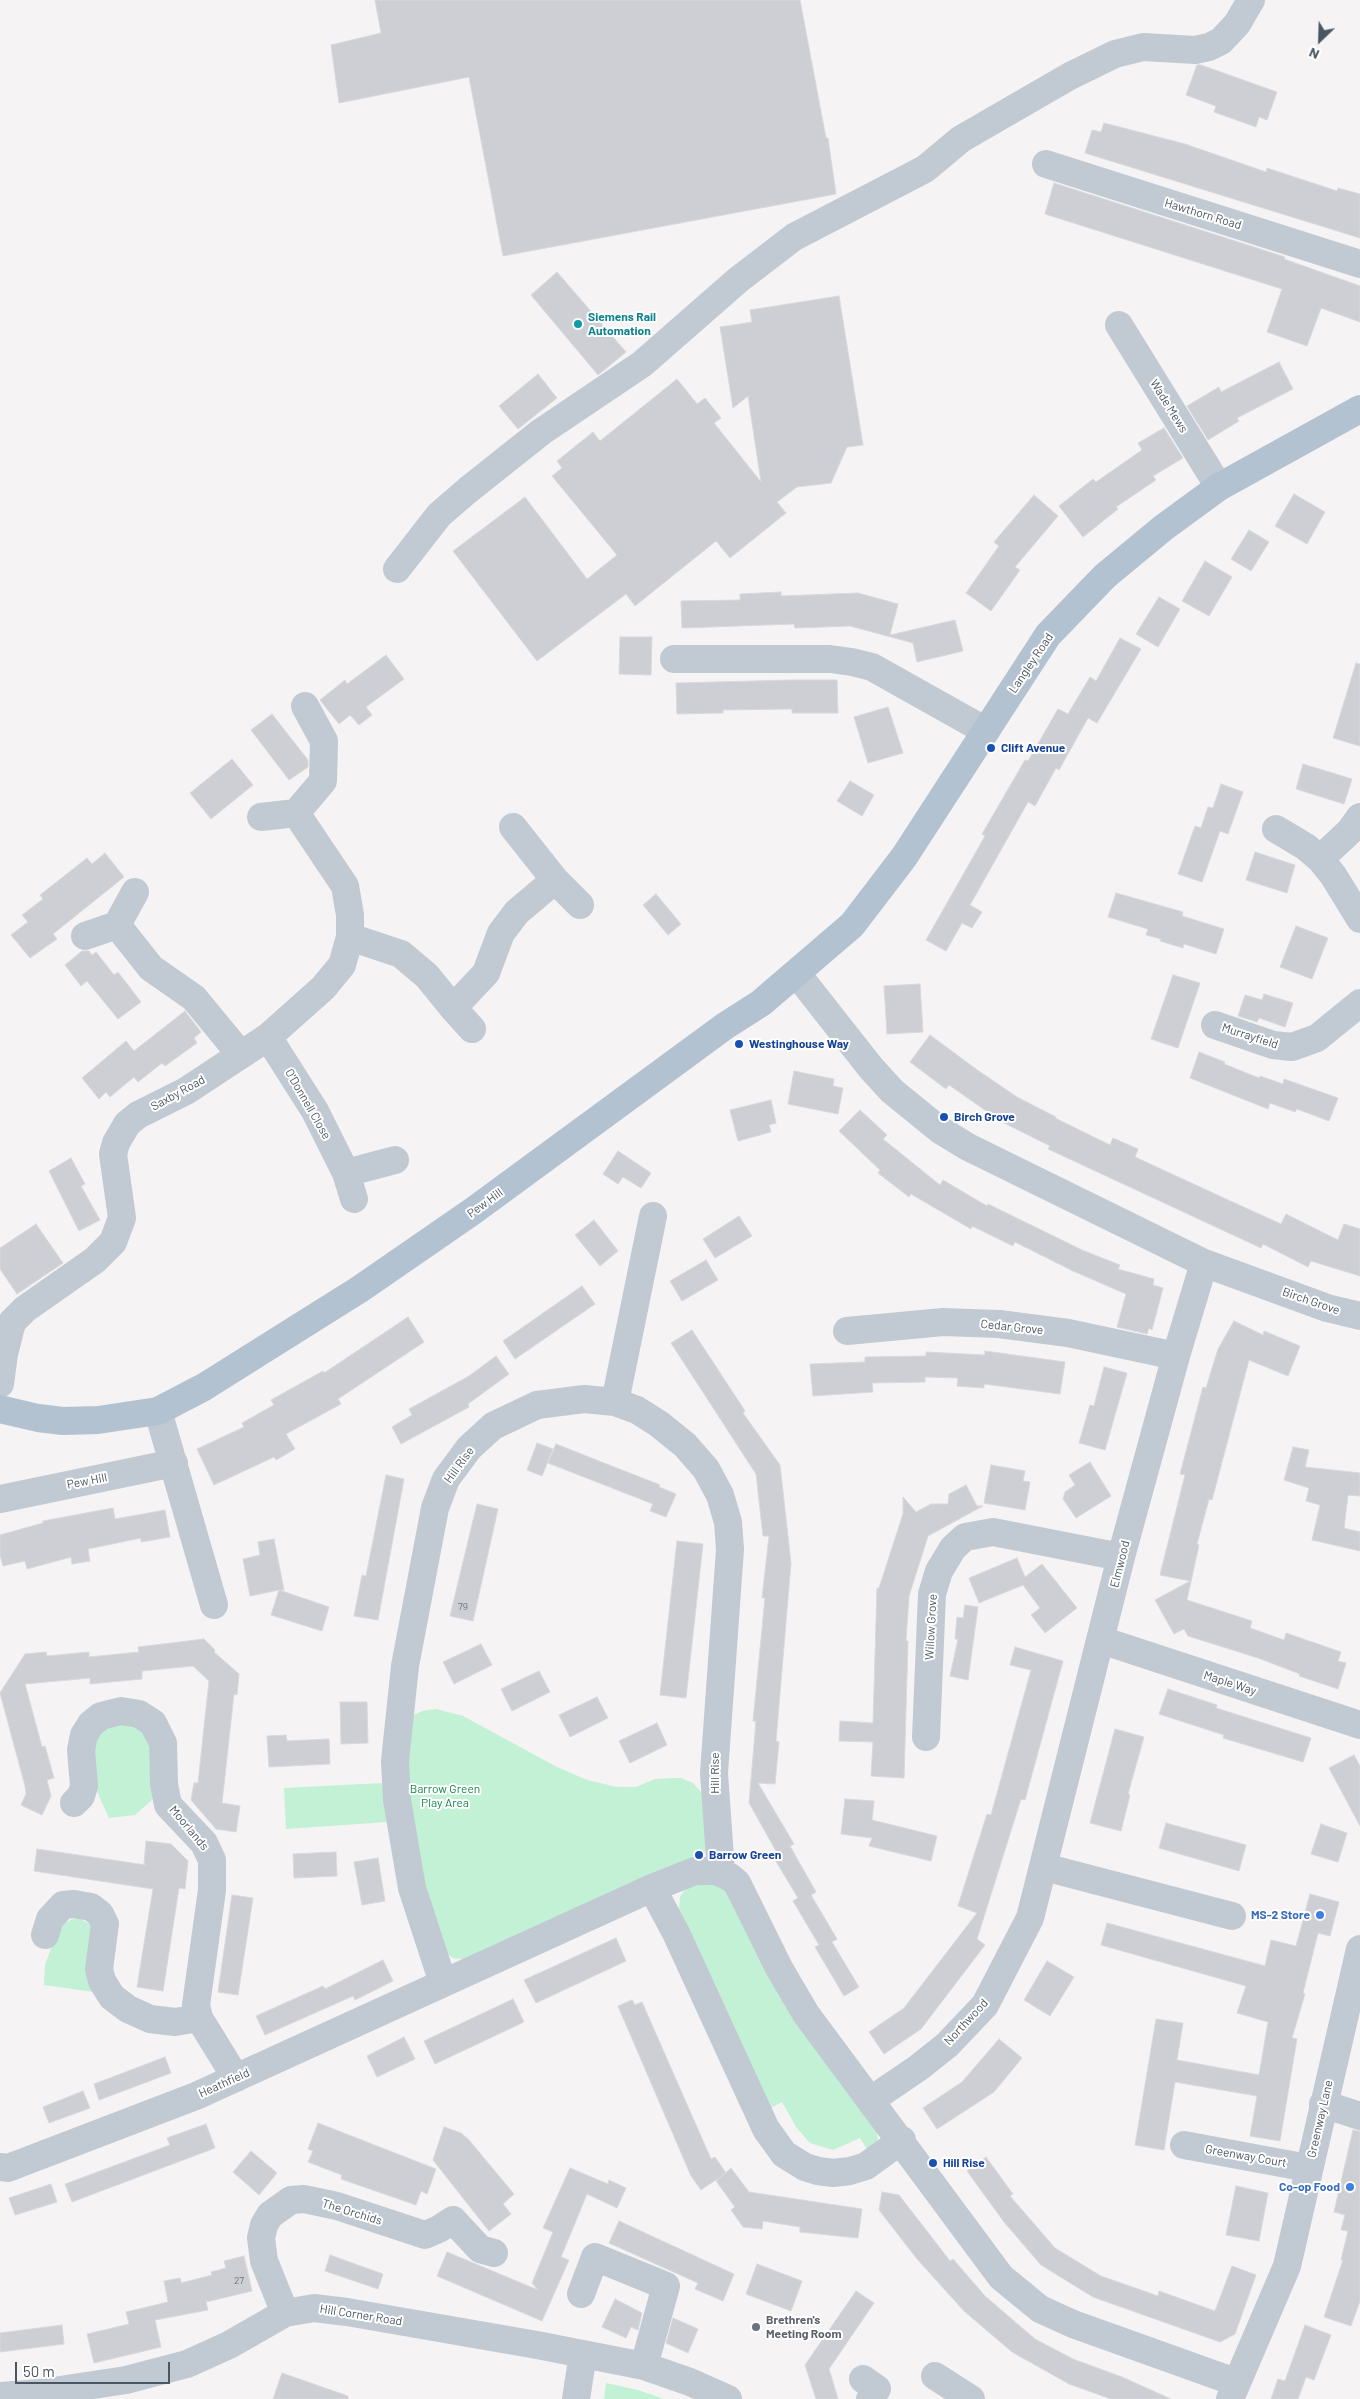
<!DOCTYPE html>
<style>
body{margin:0}
#map{position:relative;width:1360px;height:2399px;overflow:hidden;background:#f5f3f3;font-family:Barlow,sans-serif}
canvas{display:block}
.north{position:absolute;left:1295px;top:15px;width:50px;height:50px;-webkit-text-stroke:4px #fff;paint-order:stroke;rotate:204deg;font-size:14px;font-weight:700;line-height:20px;text-align:center;color:#4a5661}
.north::after{content:'';display:block;margin:auto;width:18px;height:22px;background:#4a5661;clip-path:polygon(50% 0,100% 100%,50% 72%,0 100%)}
.scale{position:absolute;left:15px;top:2362px;width:155px;height:22px;box-sizing:border-box;border:2px solid #4a5661;border-top:0;padding-left:6px;font-size:15px;line-height:18px;white-space:nowrap;color:#4a5661;-webkit-text-stroke:4px #fff;paint-order:stroke}
</style>
<div id="map">
<canvas width="1360" height="2399"></canvas>
<div class="north">N</div>
<div class="scale">50 m</div>
</div>
<script>
const g = document.querySelector('canvas').getContext('2d');
g.lineJoin = 'round';
function paint(path, color) { g.fillStyle = color; g.fill(path, 'evenodd'); }
const toPath = rows => new Path2D(rows.map(r => 'M' + r).join(''));
function trace(path, color, width, dash) { g.strokeStyle = color; g.lineWidth = width; g.lineCap = dash ? 'butt' : 'round'; g.setLineDash(dash || []); g.stroke(path); }
function label(font, color, halo, rows, align = 'center') {
  g.font = font + ' Barlow,sans-serif'; g.lineWidth = 4; g.setLineDash([]); g.textBaseline = 'middle'; g.strokeStyle = halo; g.fillStyle = color; for (const [text, x, y, turn = 0] of rows) {
    g.save(); g.translate(x, y); g.rotate((+turn || 0) * Math.PI / 180); g.textAlign = isNaN(turn) ? turn : align; if (halo) g.strokeText(text, 0, 0); g.fillText(text, 0, 0); g.restore();
  }
}
paint(toPath([
 [436,1709,463,1716,555,1766,587,1780,617,1787,636,1787,655,1779,672,1778,681,1778,693,1783,704,1795,708,1843,705,1852,700,1858,471,1960,453,1958,440,1950,404,1796,412,1716,422,1711],
 [135,1722,154,1742,153,1799,135,1815,109,1818,98,1794,90,1748,105,1725],
 [382,1783,387,1822,286,1829,284,1788],
 [700,1880,724,1887,877,2130,878,2146,870,2154,860,2138,833,2150,810,2143,796,2127,782,2102,765,2111,679,1912,680,1897,684,1891],
 [77,1917,91,1925,101,1993,44,1985,45,1965,57,1932,65,1923],
 [606,2383,638,2390,664,2399,604,2399]
]), '#c3f1d5');
const building = toPath([
 [375,0,800,0,826,138,828,138,836,194,503,256,469,77,339,103,331,45,381,33,375,0],
 [1197,65,1201,65,1277,92,1267,120,1259,117,1256,127,1214,112,1216,106,1186,95,1197,65],
 [1104,123,1185,144,1266,172,1267,168,1337,191,1338,188,1360,194,1360,238,1085,153,1092,130,1101,132,1104,123],
 [1054,183,1285,257,1284,259,1360,286,1360,322,1321,308,1307,346,1267,332,1282,289,1045,214,1054,183],
 [557,272,626,352,598,375,531,295,557,272],
 [839,296,863,445,847,447,831,483,797,487,777,502,786,513,730,558,716,541,635,606,626,594,537,661,453,551,525,497,587,579,617,555,552,476,562,468,557,461,593,432,600,441,677,379,697,404,705,398,721,418,714,423,761,482,748,396,733,408,720,327,752,322,750,310,839,296],
 [1279,362,1293,389,1237,418,1239,421,1208,440,1187,406,1219,387,1221,392,1279,362],
 [538,374,557,398,518,429,499,406,538,374],
 [1164,428,1183,458,1153,476,1156,480,1116,507,1118,509,1083,537,1059,506,1093,479,1096,482,1142,450,1138,443,1164,428],
 [1294,494,1325,512,1307,544,1275,526,1294,494],
 [1034,495,1058,516,1015,567,1020,570,991,611,966,593,999,546,994,542,1034,495],
 [1249,530,1269,542,1251,571,1231,559,1249,530],
 [1205,561,1232,577,1209,616,1182,601,1205,561],
 [781,592,781,596,858,593,898,604,890,635,955,620,963,651,917,662,913,643,850,626,795,628,794,624,682,628,681,601,740,600,740,594,781,592],
 [1159,597,1180,609,1158,647,1136,634,1159,597],
 [620,637,652,637,651,675,619,674,620,637],
 [1120,638,1141,649,1097,723,1088,718,1059,770,1056,768,1035,806,1028,802,970,905,982,912,972,928,962,923,946,951,926,940,985,836,982,834,1025,760,1028,761,1058,709,1068,714,1090,677,1096,681,1120,638],
 [386,655,404,679,366,707,372,715,359,725,350,715,339,724,320,700,345,680,347,684,386,655],
 [1356,663,1360,664,1360,746,1333,738,1356,663],
 [792,680,837,680,838,713,792,713,792,709,723,710,723,713,677,714,676,683,792,680],
 [888,707,903,753,868,763,854,717,888,707],
 [272,714,308,760,308,767,289,780,251,730,272,714],
 [232,759,253,785,211,819,190,793,232,759],
 [1303,764,1352,779,1344,804,1296,789,1303,764],
 [850,781,874,795,862,816,837,801,850,781],
 [1221,784,1243,792,1228,834,1220,831,1202,882,1178,874,1195,826,1201,828,1208,807,1213,808,1221,784],
 [1255,852,1295,865,1287,893,1246,880,1255,852],
 [105,853,124,877,53,934,57,939,30,958,11,935,28,922,22,915,43,899,40,895,87,858,92,864,105,853],
 [1116,893,1183,912,1182,916,1224,929,1216,954,1184,944,1183,948,1160,941,1161,939,1146,935,1148,929,1108,917,1116,893],
 [656,894,681,924,668,935,643,905,656,894],
 [1296,926,1328,938,1312,979,1280,967,1296,926],
 [82,951,89,951,92,955,96,952,114,975,118,972,141,1002,118,1019,87,981,81,986,65,965,82,951],
 [1173,975,1200,983,1178,1048,1151,1039,1173,975],
 [920,984,923,1032,887,1034,884,986,920,984],
 [1264,994,1293,1003,1285,1027,1259,1018,1257,1022,1238,1016,1245,995,1262,1000,1264,994],
 [185,1011,201,1032,194,1038,197,1043,165,1066,162,1063,138,1082,134,1077,110,1097,106,1092,99,1099,82,1078,126,1041,134,1051,185,1011],
 [930,1035,976,1069,1017,1097,1056,1117,1055,1118,1110,1145,1113,1138,1138,1149,1135,1157,1226,1199,1281,1224,1286,1214,1338,1240,1344,1224,1360,1229,1360,1276,1311,1261,1308,1267,1263,1244,1261,1248,1048,1149,1050,1146,1002,1122,949,1085,946,1089,910,1062,930,1035],
 [1199,1052,1225,1062,1224,1064,1259,1078,1260,1076,1283,1084,1284,1079,1338,1098,1329,1121,1297,1109,1295,1112,1270,1103,1268,1109,1190,1078,1199,1052],
 [794,1071,834,1079,833,1086,843,1088,838,1114,788,1104,794,1071],
 [771,1100,776,1123,769,1125,771,1132,738,1141,730,1110,771,1100],
 [860,1110,887,1135,883,1139,940,1185,943,1180,987,1206,988,1204,1082,1250,1120,1265,1118,1269,1154,1279,1153,1285,1163,1288,1152,1330,1149,1328,1147,1334,1117,1327,1126,1294,1073,1271,1015,1242,1013,1246,972,1226,971,1229,911,1194,909,1197,878,1173,880,1170,839,1131,860,1110],
 [618,1151,651,1173,641,1188,623,1177,618,1184,603,1174,618,1151],
 [71,1158,85,1184,81,1186,100,1220,79,1231,49,1171,71,1158],
 [739,1216,752,1236,715,1258,703,1239,739,1216],
 [594,1220,618,1251,600,1266,575,1235,594,1220],
 [36,1224,63,1263,17,1294,0,1269,0,1248,36,1224],
 [706,1260,718,1280,682,1301,670,1281,706,1260],
 [582,1286,595,1304,515,1359,503,1341,582,1286],
 [408,1317,424,1342,338,1399,341,1404,286,1434,295,1449,276,1460,274,1457,214,1485,197,1449,244,1427,242,1423,274,1405,271,1400,323,1371,324,1373,408,1317],
 [1234,1321,1263,1335,1264,1331,1300,1346,1288,1376,1249,1360,1212,1500,1209,1499,1197,1544,1199,1545,1187,1600,1252,1621,1250,1628,1284,1640,1286,1633,1341,1652,1338,1661,1346,1663,1338,1689,1299,1676,1300,1674,1258,1658,1188,1636,1184,1629,1174,1634,1155,1600,1190,1581,1160,1575,1185,1475,1180,1474,1203,1387,1206,1388,1218,1349,1234,1321],
 [692,1330,745,1411,743,1413,780,1465,791,1563,776,1741,779,1742,775,1784,758,1783,794,1844,790,1846,816,1892,811,1895,837,1939,832,1942,859,1987,844,1996,815,1947,819,1945,793,1901,798,1898,771,1853,776,1851,749,1803,756,1721,753,1721,765,1598,762,1598,769,1536,763,1536,756,1474,671,1343,692,1330],
 [985,1351,1065,1362,1060,1394,984,1384,984,1388,957,1386,958,1378,925,1377,925,1382,872,1383,873,1392,813,1396,810,1364,865,1362,865,1357,926,1356,926,1352,985,1355,985,1351],
 [496,1356,509,1374,468,1404,469,1407,401,1444,392,1427,412,1415,409,1409,469,1376,496,1356],
 [1104,1367,1127,1373,1105,1450,1079,1443,1090,1405,1094,1406,1104,1367],
 [537,1443,553,1449,542,1476,527,1470,537,1443],
 [556,1444,660,1485,659,1487,676,1494,666,1517,650,1511,653,1504,548,1463,556,1444],
 [1293,1447,1309,1450,1305,1467,1360,1473,1360,1496,1348,1495,1344,1528,1360,1532,1360,1551,1312,1540,1320,1505,1306,1501,1309,1488,1284,1480,1293,1447],
 [1090,1462,1111,1496,1076,1518,1063,1499,1065,1492,1075,1485,1069,1475,1090,1462],
 [991,1465,1025,1471,1023,1481,1030,1482,1025,1510,984,1503,991,1465],
 [386,1475,404,1479,378,1620,354,1616,362,1575,366,1576,386,1475],
 [966,1485,977,1506,983,1506,928,1536,909,1596,906,1641,908,1641,904,1778,871,1776,873,1742,839,1741,840,1721,873,1723,877,1588,879,1588,903,1514,903,1497,916,1512,931,1504,948,1504,949,1494,966,1485],
 [477,1504,498,1509,473,1621,450,1616,477,1504],
 [113,1508,115,1519,165,1510,170,1537,141,1542,141,1538,88,1549,90,1561,72,1564,71,1557,27,1569,25,1561,3,1566,0,1555,0,1535,43,1523,43,1521,113,1508],
 [274,1539,284,1590,279,1590,329,1607,322,1631,271,1615,279,1590,250,1596,243,1559,260,1555,258,1542,274,1539],
 [677,1541,703,1544,686,1698,660,1695,677,1541],
 [1017,1558,1025,1577,1042,1564,1077,1608,1045,1633,1031,1615,1040,1608,1023,1585,979,1603,969,1578,1017,1558],
 [965,1605,978,1607,968,1680,950,1676,958,1639,955,1639,957,1617,963,1618,965,1605],
 [204,1639,215,1650,214,1652,239,1674,237,1695,234,1694,222,1803,240,1806,236,1832,216,1829,191,1800,194,1783,198,1783,209,1681,193,1666,142,1671,142,1679,90,1684,90,1678,25,1684,42,1747,45,1746,54,1778,47,1780,51,1796,42,1815,21,1805,26,1794,25,1786,0,1693,25,1654,46,1652,47,1656,89,1652,89,1657,139,1652,138,1647,204,1639],
 [481,1644,492,1665,454,1684,443,1662,481,1644],
 [1015,1647,1063,1661,1025,1800,1021,1799,977,1939,985,1945,921,2029,884,2054,869,2032,904,2008,977,1913,958,1906,987,1814,991,1815,1031,1670,1010,1665,1015,1647],
 [539,1671,550,1692,512,1711,501,1689,539,1671],
 [1168,1689,1217,1705,1216,1708,1311,1738,1303,1762,1223,1738,1224,1735,1159,1714,1168,1689],
 [597,1697,608,1718,570,1737,559,1715,597,1697],
 [340,1702,367,1702,368,1743,341,1744,340,1702],
 [657,1723,667,1745,630,1763,619,1741,657,1723],
 [1115,1729,1144,1737,1128,1794,1130,1795,1121,1831,1090,1823,1115,1729],
 [286,1735,287,1741,329,1739,330,1764,269,1767,267,1736,286,1735],
 [1354,1755,1360,1766,1360,1826,1329,1768,1354,1755],
 [845,1799,874,1801,872,1820,937,1836,931,1861,869,1846,872,1838,841,1834,845,1799],
 [1166,1823,1246,1845,1239,1871,1159,1848,1166,1823],
 [1321,1824,1347,1833,1338,1862,1311,1854,1321,1824],
 [146,1841,171,1844,188,1861,185,1889,179,1888,163,1991,137,1987,153,1889,34,1871,37,1849,146,1865,144,1864,146,1841],
 [336,1852,337,1876,294,1878,293,1854,336,1852],
 [378,1858,385,1901,362,1905,354,1862,378,1858],
 [1310,1894,1339,1902,1330,1936,1318,1933,1303,1993,1305,1994,1292,2038,1297,2039,1280,2141,1250,2136,1257,2096,1175,2082,1164,2150,1135,2145,1156,2019,1183,2023,1177,2060,1259,2075,1268,2022,1237,2013,1246,1986,1101,1945,1107,1923,1265,1966,1271,1940,1296,1946,1310,1894],
 [232,1895,253,1898,238,1995,218,1992,232,1895],
 [616,1938,626,1961,536,2003,524,1980,616,1938],
 [383,1960,393,1981,355,2000,353,1996,265,2035,256,2016,323,1986,325,1989,383,1960],
 [1047,1961,1074,1977,1050,2016,1024,2000,1047,1961],
 [513,1999,524,2022,435,2064,424,2041,513,1999],
 [632,2000,635,2005,642,2002,711,2159,715,2157,726,2173,701,2190,691,2176,618,2006,632,2000],
 [404,2037,415,2059,377,2077,367,2056,404,2037],
 [999,2039,1022,2058,994,2092,937,2129,923,2108,962,2082,999,2039],
 [165,2057,171,2073,99,2100,94,2084,165,2057],
 [83,2091,90,2108,49,2123,43,2107,83,2091],
 [318,2123,436,2169,427,2194,421,2191,416,2205,341,2179,342,2175,308,2162,313,2151,308,2149,318,2123],
 [206,2124,215,2148,72,2202,65,2184,170,2145,167,2138,206,2124],
 [444,2127,461,2133,469,2140,514,2194,503,2204,511,2214,489,2231,433,2160,444,2127],
 [1353,2130,1360,2131,1360,2301,1351,2326,1324,2317,1343,2260,1341,2260,1348,2231,1341,2230,1345,2215,1334,2212,1353,2130],
 [251,2151,277,2173,259,2195,233,2172,251,2151],
 [986,2157,1013,2194,1010,2196,1055,2248,1101,2276,1158,2296,1159,2291,1215,2311,1232,2266,1256,2275,1235,2334,1220,2342,1093,2297,1041,2265,1004,2222,967,2171,986,2157],
 [570,2168,608,2184,609,2180,626,2188,617,2208,587,2194,561,2257,569,2260,542,2321,437,2276,447,2252,538,2290,532,2283,553,2232,543,2228,570,2168],
 [731,2168,749,2192,862,2209,858,2238,800,2232,800,2227,763,2221,762,2229,743,2227,731,2210,735,2207,716,2181,731,2168],
 [51,2184,57,2202,15,2215,9,2198,51,2184],
 [1236,2186,1268,2193,1259,2241,1226,2235,1236,2186],
 [882,2192,899,2195,950,2261,953,2259,985,2296,1035,2339,1073,2359,1122,2377,1171,2399,1111,2399,1069,2384,1012,2352,964,2311,917,2259,879,2210,882,2192],
 [619,2221,734,2274,723,2301,695,2289,698,2283,609,2243,619,2221],
 [330,2255,383,2274,378,2289,325,2271,330,2255],
 [244,2256,252,2291,206,2302,208,2310,155,2320,161,2347,94,2363,87,2334,129,2324,126,2312,168,2302,164,2281,180,2278,181,2283,212,2275,211,2272,226,2268,224,2261,244,2256],
 [757,2264,802,2281,791,2311,746,2294,757,2264],
 [856,2291,874,2303,829,2369,838,2399,816,2399,805,2365,856,2291],
 [615,2299,642,2313,638,2330,631,2327,626,2338,602,2327,615,2299],
 [673,2318,698,2329,688,2353,666,2343,673,2318],
 [62,2325,64,2344,0,2352,0,2333,62,2325],
 [1305,2325,1331,2335,1314,2380,1306,2377,1298,2399,1271,2399,1278,2379,1285,2381,1305,2325],
 [282,2373,348,2396,348,2399,273,2399,282,2373]
]);
paint(building, '#cdcfd5');
trace(building, '#d7d9de', 1);
trace(toPath([
 [1046,164,1360,264],
 [1119,325,1219,487],
 [397,569,439,515,468,490,541,432,642,364,738,280,794,237,925,169,961,139,1070,76,1115,54,1143,47,1195,50,1209,47,1221,41,1237,24,1251,0],
 [674,659,830,659,852,662,872,667,986,731],
 [261,817,296,813,323,781,324,741,305,706],
 [1276,829,1306,847,1320,859,1333,875,1360,919],
 [1320,859,1350,831,1360,817],
 [555,880,580,905],
 [117,925,151,968,194,998,241,1055],
 [85,936,117,925,135,892],
 [350,937,401,954,427,976,453,1008,486,973,501,933,517,912,555,880,513,827],
 [797,974,871,1068,892,1091,940,1130,968,1147,1204,1263,1327,1308,1360,1316],
 [453,1008,472,1029],
 [1215,1025,1273,1045,1292,1047,1317,1038,1360,1003],
 [268,1037,315,1111,346,1173,395,1160],
 [346,1173,354,1199],
 [847,1331,943,1322,999,1324,1068,1333,1176,1356],
 [0,1384,4,1354,12,1322,25,1309,95,1260,113,1242,122,1218,113,1154,116,1143,127,1124,138,1115,186,1091,268,1037,323,988,342,965,350,937,350,915,345,886,296,813],
 [615,1402,653,1216],
 [158,1411,214,1605],
 [0,1499,174,1463],
 [1101,1640,1360,1725],
 [926,1737,932,1594,939,1571,953,1548,965,1537,993,1532,1121,1557],
 [74,1803,81,1796,84,1786,81,1750,84,1735,91,1724,101,1716,121,1711,139,1714,153,1723,163,1743,164,1784,168,1805,204,1843,212,1860,212,1890,196,2005,199,2018,236,2078],
 [1044,1867,1232,1916],
 [652,1888,676,1933,766,2129,784,2154,805,2167,818,2171,833,2173,850,2171,866,2166,902,2140],
 [45,1935,50,1919,63,1905,74,1904,91,1907,100,1914,105,1924,99,1969,102,1981,112,1997,128,2009,150,2019,175,2022,199,2018],
 [443,1983,412,1888,397,1800,395,1761,405,1666,435,1508,446,1479,469,1448,493,1426,537,1405,584,1399,615,1402,637,1410,659,1424,685,1445,706,1469,720,1495,728,1522,730,1549,714,1773,721,1872],
 [871,2100,918,2068,947,2045,985,2005,1030,1918,1121,1557,1176,1356,1204,1263],
 [1323,2104,1360,2116],
 [1184,2145,1308,2168],
 [0,2167,8,2168,196,2096,652,1888,695,1871,715,1871,730,1877,737,1883,779,1968,806,2014,1001,2277,1040,2309,1073,2324,1235,2382],
 [581,2294,595,2257,666,2286,644,2366],
 [285,2313,264,2261,261,2238,264,2225,270,2215,291,2200,304,2199,337,2206,425,2235,439,2229,453,2220,480,2249,494,2253],
 [935,2376,971,2399],
 [863,2379,877,2389,870,2399],
 [0,2396,40,2393,126,2380,187,2364,229,2345,285,2313,314,2308,347,2312,537,2345,644,2366,690,2382,728,2399],
 [576,2399,583,2354],
 [1230,2399,1287,2266,1360,1949]
]), '#c1cad2', 28);
trace(toPath([
 [0,1409,38,1418,63,1421,98,1420,158,1411,204,1387,360,1289,473,1211,725,1026,761,1003,852,925,904,857,1048,635,1105,576,1163,528,1219,487,1360,409]
]), '#b3c2d1', 28);
for (const [x, y, r, color] of [
 [578,324,5,"#0f9aa8"],
 [991,748,5,"#1a4fb4"],
 [739,1044,5,"#1a4fb4"],
 [944,1117,5,"#1a4fb4"],
 [699,1855,5,"#1a4fb4"],
 [1320,1915,5,"#3f7fe0"],
 [933,2163,5,"#1a4fb4"],
 [1350,2187,5,"#3f7fe0"],
 [756,2327,5,"#6b7280"]
]) { const dot = new Path2D(); dot.arc(x, y, r, 0, 2 * Math.PI); g.fillStyle = color; g.fill(dot); trace(dot, '#fff', 2); }
label('10px', '#6b747e', null, [
 ["79",463,1607],
 ["27",239,2281]
]);
label('12px', '#4a5661', '#fff', [
 ["Hawthorn Road",1203,214,17],
 ["Wade Mews",1169,406,58],
 ["Langley Road",1031,663,-56],
 ["Murrayfield",1250,1036,18],
 ["Saxby Road",178,1093,-29],
 ["O'Donnell Close",308,1104,60],
 ["Pew Hill",485,1203,-36],
 ["Birch Grove",1311,1301,19],
 ["Cedar Grove",1012,1327,6],
 ["Hill Rise",459,1465,-54],
 ["Pew Hill",87,1481,-11],
 ["Elmwood",1120,1564,-76],
 ["Willow Grove",931,1627,-87],
 ["Maple Way",1230,1683,18],
 ["Hill Rise",715,1773,-90],
 ["Moorlands",189,1828,50],
 ["Northwood",966,2022,-47],
 ["Heathfield",224,2083,-24],
 ["Greenway Lane",1320,2119,-77],
 ["Greenway Court",1246,2156,10],
 ["The Orchids",352,2212,17],
 ["Hill Corner Road",361,2315,9]
]);
label('bold 12px', '#0d838f', '#fff', [
 ["Siemens Rail",588,317],
 ["Automation",588,331]
], 'left');
label('bold 12px', '#164399', '#fff', [
 ["Clift Avenue",1001,748],
 ["Westinghouse Way",749,1044],
 ["Birch Grove",954,1117],
 ["Barrow Green",709,1855],
 ["Hill Rise",943,2163]
], 'left');
label('12px', '#17864f', '#fff', [
 ["Barrow Green",445,1789],
 ["Play Area",445,1803]
]);
label('bold 12px', '#366cbe', '#fff', [
 ["MS-2 Store",1310,1915],
 ["Co-op Food",1340,2187]
], 'right');
label('bold 12px', '#5b616d', '#fff', [
 ["Brethren's",766,2320],
 ["Meeting Room",766,2334]
], 'left');
</script>
